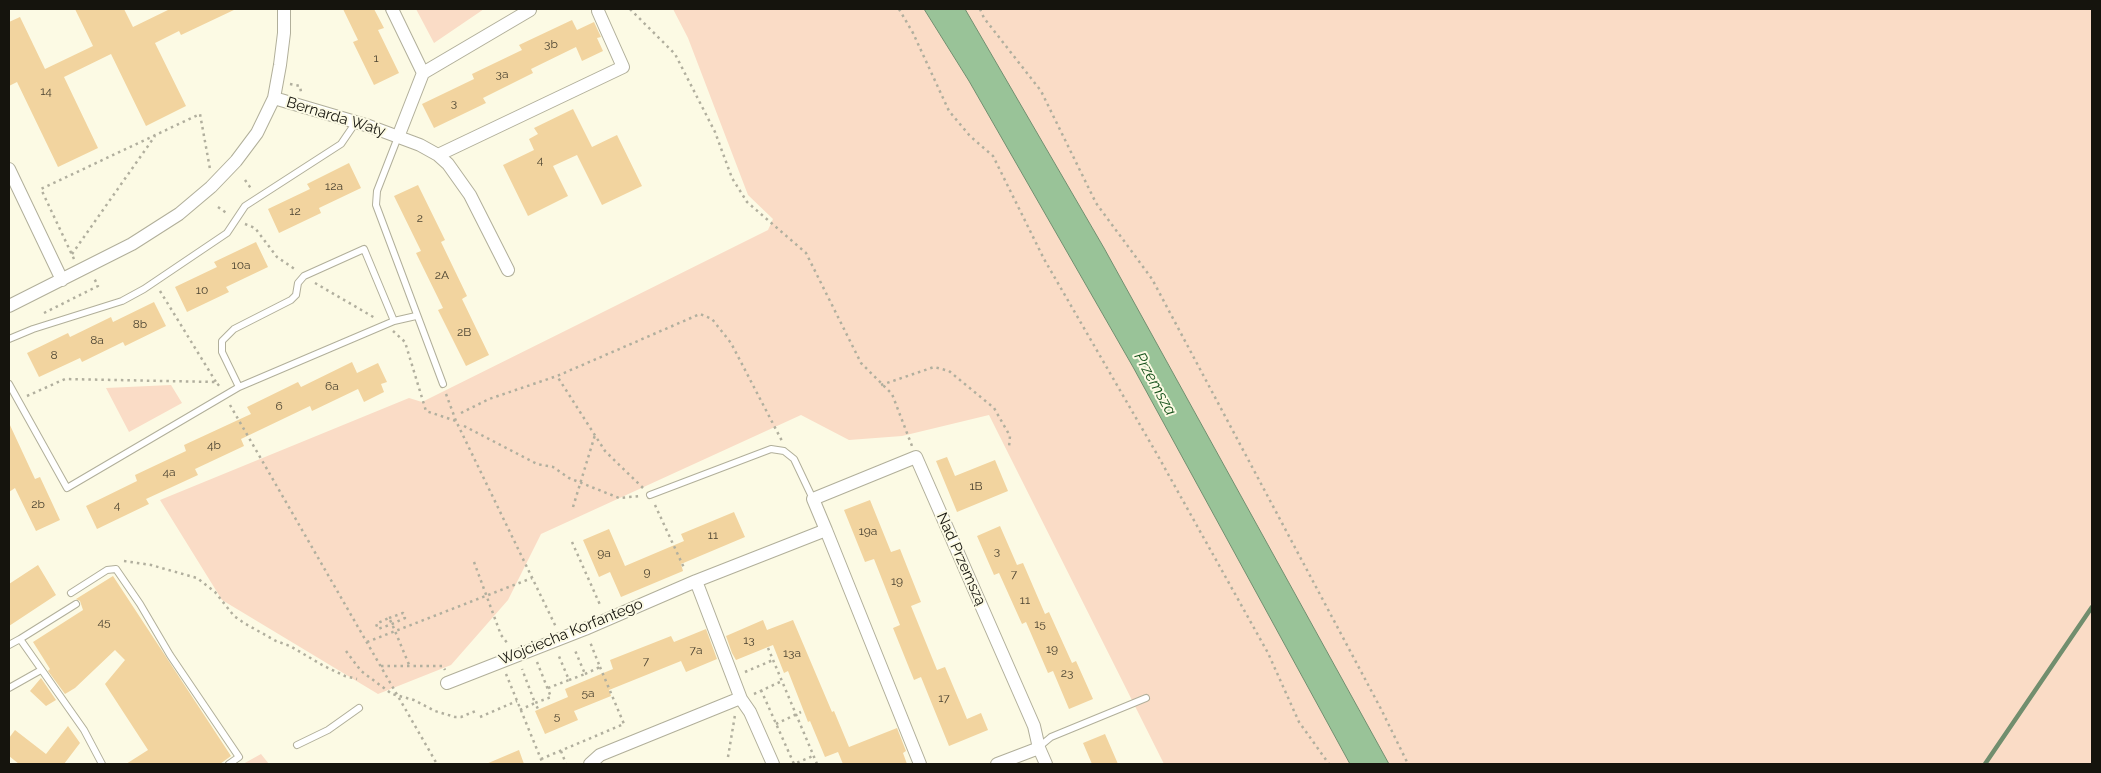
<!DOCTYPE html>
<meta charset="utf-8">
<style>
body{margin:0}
#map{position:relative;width:2101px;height:773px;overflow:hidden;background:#fcfae4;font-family:Raleway,sans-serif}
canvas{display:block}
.frame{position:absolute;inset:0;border:10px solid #15140d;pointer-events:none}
</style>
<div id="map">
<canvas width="2101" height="773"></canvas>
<div class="frame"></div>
</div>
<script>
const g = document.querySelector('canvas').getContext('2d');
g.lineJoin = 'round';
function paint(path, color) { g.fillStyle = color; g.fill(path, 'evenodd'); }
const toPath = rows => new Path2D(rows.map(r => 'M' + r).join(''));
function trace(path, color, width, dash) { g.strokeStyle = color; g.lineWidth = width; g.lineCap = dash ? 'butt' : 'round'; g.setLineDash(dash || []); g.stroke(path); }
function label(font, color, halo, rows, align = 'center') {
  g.font = font + ' Raleway,sans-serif'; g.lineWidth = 4; g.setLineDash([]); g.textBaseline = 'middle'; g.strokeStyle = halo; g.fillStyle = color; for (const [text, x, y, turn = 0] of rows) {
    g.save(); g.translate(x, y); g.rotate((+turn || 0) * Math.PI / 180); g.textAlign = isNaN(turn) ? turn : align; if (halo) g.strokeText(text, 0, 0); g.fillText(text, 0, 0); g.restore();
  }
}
paint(toPath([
 [416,9,484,9,434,43],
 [673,9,924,9,969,81,1133,367,1350,764,1164,764,989,415,902,436,849,440,801,415,541,534,508,600,451,665,378,694,222,600,160,500,409,398,422,402,768,230,773,219,748,195,688,38],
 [965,9,2092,9,2092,764,1389,764,1104,248],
 [171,385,182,403,129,432,106,388],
 [261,754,269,764,243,764]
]), '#fadcc6');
const water = toPath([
 [924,9,965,9,1104,248,1389,764,1350,764,1133,367,969,81,924,9]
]);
paint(water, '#99c398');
trace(water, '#718e6e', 1);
trace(toPath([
 [1985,764,2092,607]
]), '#718e6e', 4.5);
paint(toPath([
 [75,9,124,9,133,27,170,9,236,9,181,35,179,31,155,43,186,106,146,126,111,54,64,77,98,148,58,167,17,82,9,86,9,22,20,17,45,69,93,46],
 [343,9,374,9,384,28,378,30,399,73,374,85,353,42,358,40],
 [572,20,577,30,594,22,601,37,597,38,603,51,582,61,576,47,531,69,533,73,483,98,486,103,434,128,422,104,474,79,472,74,522,50,519,45],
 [573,109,592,147,617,135,642,186,602,205,577,155,553,166,568,196,528,216,503,165,534,150,529,139,538,134,534,128],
 [349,163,361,188,319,208,321,213,279,233,268,209,310,189,307,184],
 [418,185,445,240,441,242,467,296,462,299,489,355,466,366,438,310,443,308,416,253,421,251,394,196],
 [256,242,268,267,226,287,229,292,187,312,175,287,217,267,214,262],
 [154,302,166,326,125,346,123,342,82,362,80,358,39,377,27,353,68,333,70,337,111,317,113,322],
 [352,362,357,373,378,363,387,382,381,384,384,392,364,402,358,389,312,411,310,406,241,439,244,446,195,469,198,475,146,499,149,504,97,529,86,506,137,481,135,475,186,451,184,445,251,414,247,407,298,382,301,387],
 [9,423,35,479,40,477,60,520,36,531,15,488,9,492],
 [947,457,955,476,995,460,1008,491,957,512,936,461],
 [870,500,891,552,900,549,921,602,911,606,937,670,945,667,967,719,981,713,988,730,949,746,921,677,914,680,893,628,900,625,874,559,865,562,844,510],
 [734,512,745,537,681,564,683,571,621,597,610,572,599,577,583,540,609,529,625,566,684,541,681,534],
 [1000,526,1017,565,1023,563,1045,614,1049,612,1072,663,1076,661,1093,699,1069,709,1053,671,1048,673,1026,622,1022,624,999,573,994,575,977,536],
 [38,565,56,595,9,626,9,584],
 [113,576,231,756,220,764,126,764,148,750,105,684,125,660,115,650,75,688,65,694,48,671,50,669,33,642,83,610,80,601,76,599],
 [763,620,767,630,793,620,832,712,834,711,849,747,897,728,906,751,903,753,907,764,843,764,838,752,825,757,810,721,808,722,788,671,784,673,773,645,736,660,732,653,726,636],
 [706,629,717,659,686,672,681,661,609,690,611,696,574,711,578,720,545,734,535,711,568,697,565,689,613,669,610,660,671,636,674,642],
 [41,678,56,700,46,706,30,691],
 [68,726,80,743,64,764,19,764,9,756,9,738,15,730,46,754],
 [1105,734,1118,764,1092,764,1083,743],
 [519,750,524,764,486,764]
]), '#f2d49f');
const lane = toPath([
 [398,137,377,191,376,205,443,384],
 [9,339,33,329,122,301,144,289,227,233,245,206,341,144,356,122],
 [9,384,67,488,239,387,394,321,416,316],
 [239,387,222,352,222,341,234,329,291,300,296,295,298,283,304,276,364,249,394,321],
 [650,495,771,449,784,451,794,459,813,499],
 [71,593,107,570,116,569,140,604,170,655,239,757,229,764],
 [20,639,76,604],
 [9,645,20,639,84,730,102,764],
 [9,688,41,670],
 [297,745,328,730,359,708],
 [1039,747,1051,737,1146,698]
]);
const street = toPath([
 [392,9,423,73],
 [274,98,369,126,420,145,438,155,448,164,470,195,508,270],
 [398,137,423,73,530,10,529,9],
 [438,155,623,67,598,11],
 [9,169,62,280],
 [9,306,132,244,179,214,211,187,236,161,257,133,274,98,280,65,284,33,284,9],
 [826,530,813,499,916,457,1034,726,1039,748,1046,764],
 [696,581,826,530,920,764],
 [447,683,585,629,696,581,741,699],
 [590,764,600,755,738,699,741,699,750,712,773,764],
 [997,764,1039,748]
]);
trace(lane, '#b1af9a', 8);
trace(street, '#b1af9a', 14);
trace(toPath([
 [630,9,675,54,715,132,732,178,747,202,806,253,861,363,892,394,912,446],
 [899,9,913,33,949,111,970,136,993,156,1044,259,1158,456,1268,653,1299,722,1329,764],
 [980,9,984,18,1041,91,1096,203,1152,279,1381,709,1408,764],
 [290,84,300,86,301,92],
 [245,180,252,190],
 [218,207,228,214],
 [245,224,255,228,277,257,296,270],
 [72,254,155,136],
 [74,259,41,189,200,114,210,169],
 [315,283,375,318],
 [160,291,216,382],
 [44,313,98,286,94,278],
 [393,331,405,342,426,411,456,421,556,627],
 [881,385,934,367,949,371,994,408,1010,436,1009,447],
 [446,394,456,421],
 [27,396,65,379,216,382,220,387],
 [230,405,437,764],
 [461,413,489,399,557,376],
 [464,426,537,464,553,467,569,478,619,498,641,496],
 [643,488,605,451,557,376,700,314,712,319,731,343,782,441],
 [655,505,685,570],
 [573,507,595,435],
 [572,542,601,607],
 [124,561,151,565,197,578,215,592,234,616,244,623,276,641,290,646,324,666,345,676,357,679],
 [474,562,501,635,508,644],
 [389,618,403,613,405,618,392,624,378,629,376,624,389,618,392,624,395,631,410,667],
 [367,642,532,578],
 [768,648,817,764],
 [346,651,361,671,392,694,414,700,435,711,455,717,461,717,478,710],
 [537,662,551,697,535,703,538,709],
 [381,666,443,666,445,670],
 [745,672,773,660],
 [506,674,543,764],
 [585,674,600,667,590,642],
 [569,680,585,674,574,648],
 [548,688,569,680,558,654],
 [761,690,794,764,813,756],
 [754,694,782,681],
 [520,710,535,703,522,669],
 [480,717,517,701],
 [776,724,801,712],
 [561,751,566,764],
 [728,757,735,715],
 [541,759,624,724,600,667]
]), '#b1af9e', 2.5, [2.5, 4]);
trace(lane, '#fff', 6);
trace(street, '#fff', 12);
label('12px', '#4c4432', null, [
 ["3b",551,44],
 ["1",376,58],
 ["3a",502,74],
 ["14",46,91],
 ["3",454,103],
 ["4",540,160],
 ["12a",334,186],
 ["12",295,211],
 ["2",420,218],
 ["10a",241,265],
 ["2A",442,275],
 ["10",202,290],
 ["8b",140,324],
 ["2B",464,332],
 ["8a",97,340],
 ["8",54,355],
 ["6a",332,386],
 ["6",279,406],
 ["4b",214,445],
 ["4a",169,472],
 ["1B",976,486],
 ["2b",38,504],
 ["4",117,505],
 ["19a",868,531],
 ["11",713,535],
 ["3",997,551],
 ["9a",604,553],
 ["9",647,572],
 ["7",1014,574],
 ["19",897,581],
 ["11",1025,600],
 ["45",104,622],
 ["15",1040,624],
 ["13",749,640],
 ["19",1052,649],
 ["7a",696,650],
 ["13a",792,653],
 ["7",646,661],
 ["23",1067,673],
 ["5a",588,693],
 ["17",944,698],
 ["5",557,716]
]);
label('15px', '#15140d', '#fcfae4', [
 ["Bernarda Wały",336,117,17],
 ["Nad Przemszą",961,559,66],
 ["Wojciecha Korfantego",571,632,-22]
]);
label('italic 16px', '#17531c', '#fcfae4', [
 ["Przemsza",1155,384,61]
]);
</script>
